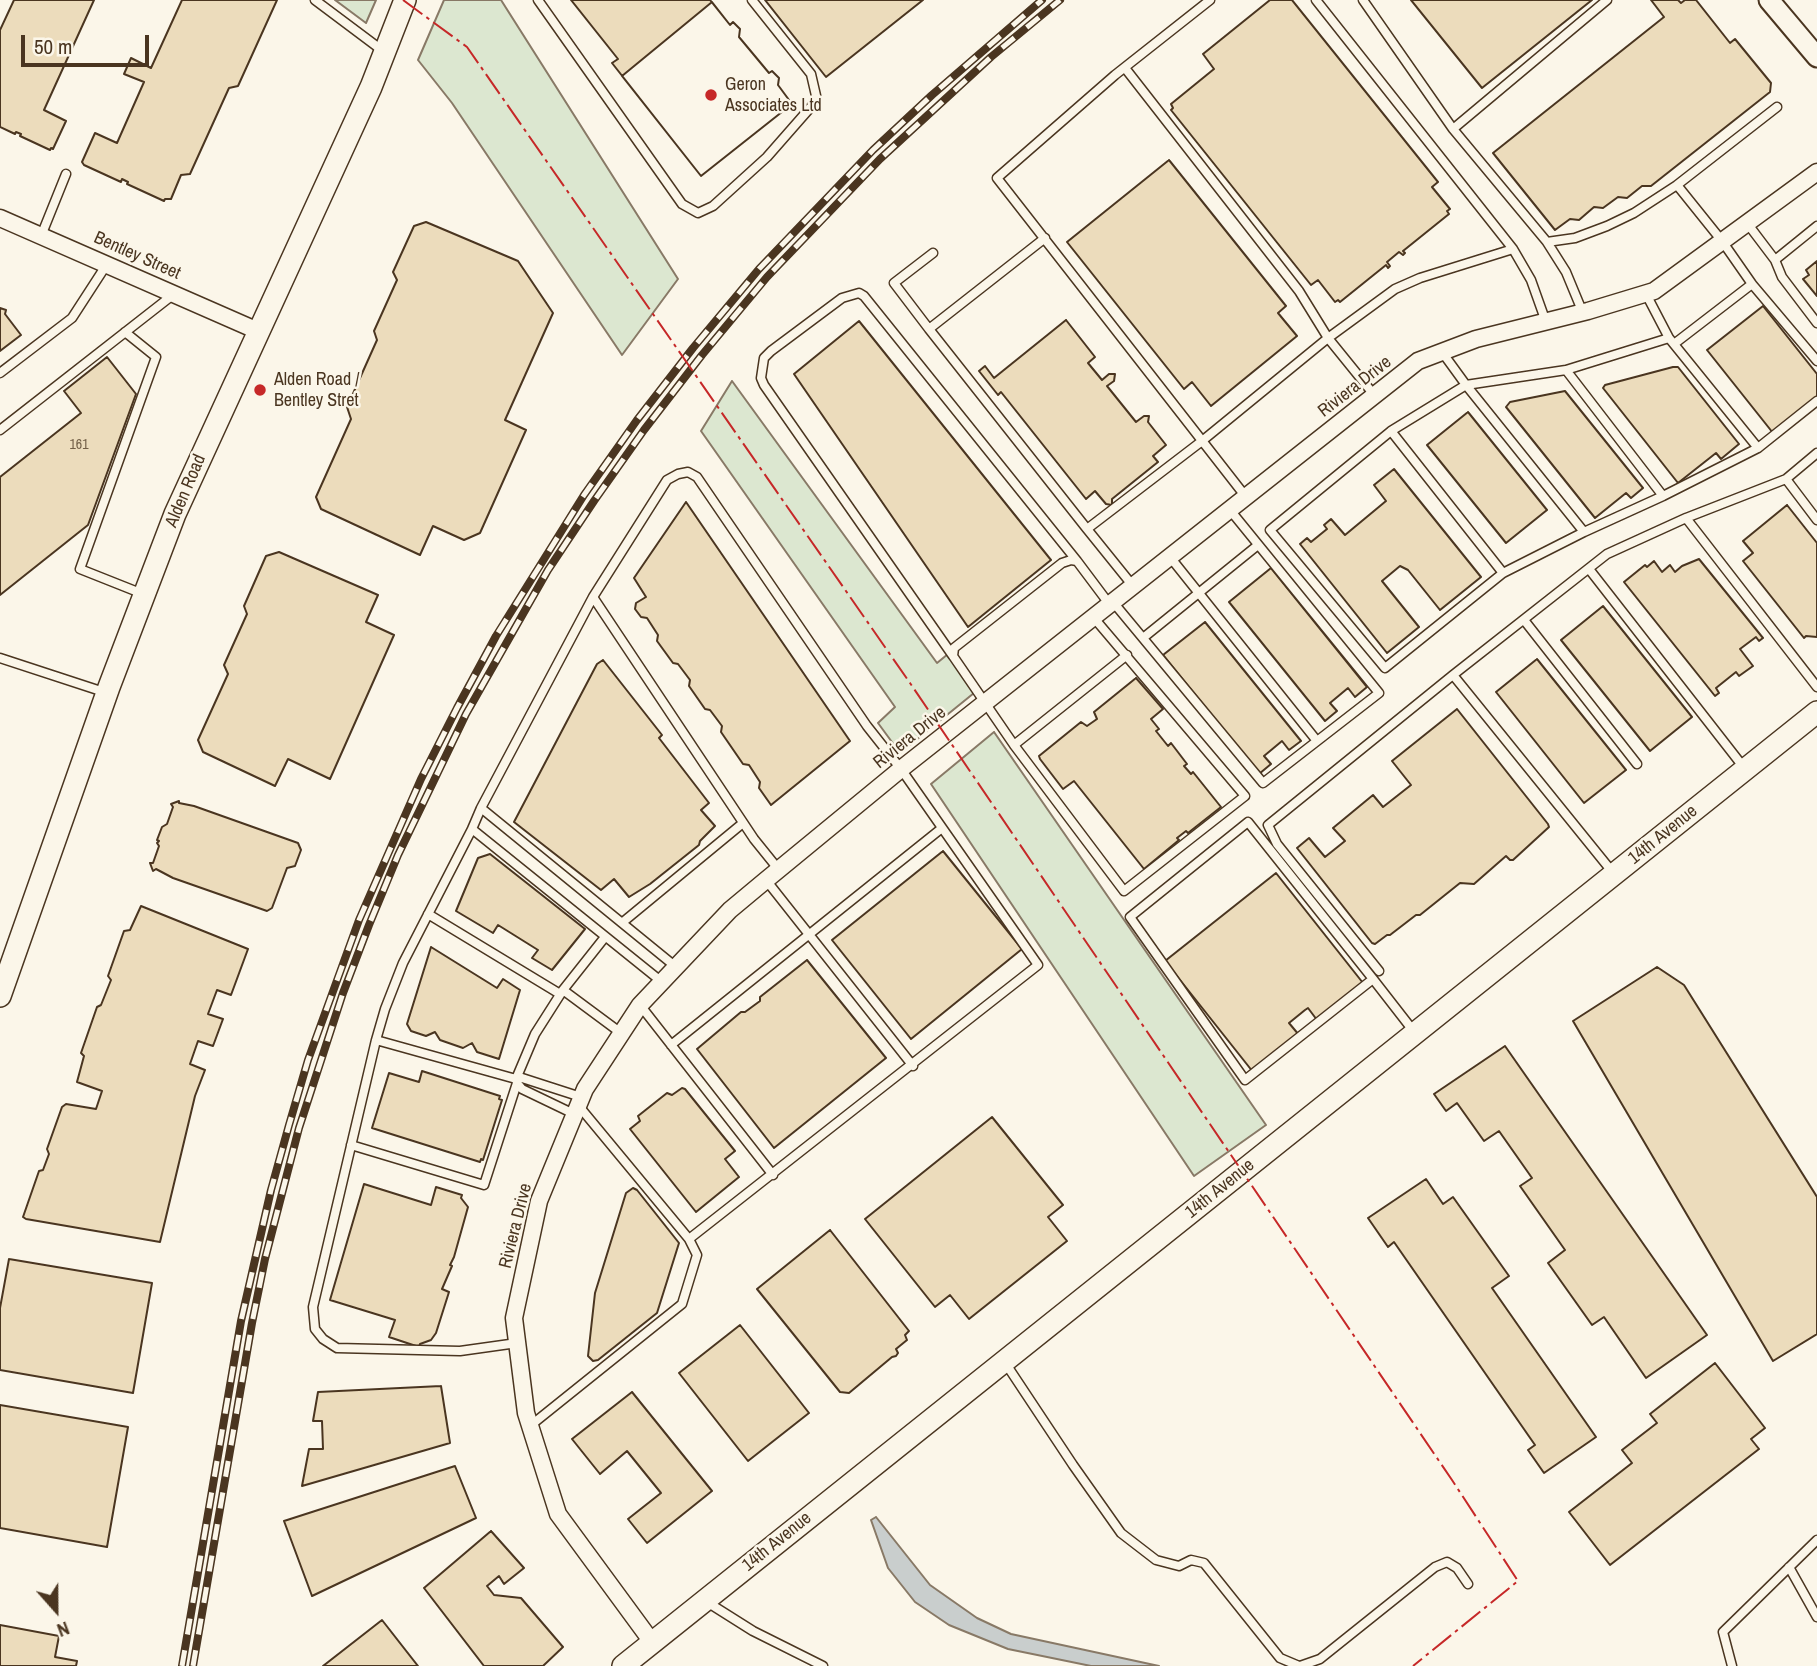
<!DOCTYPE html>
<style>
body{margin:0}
#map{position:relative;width:1817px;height:1666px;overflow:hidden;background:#fbf6e9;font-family:"Archivo Narrow",sans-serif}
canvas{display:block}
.north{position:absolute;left:21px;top:1575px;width:70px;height:70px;-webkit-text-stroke:5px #fbf6e9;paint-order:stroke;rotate:159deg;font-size:19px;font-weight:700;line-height:28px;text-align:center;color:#4a3520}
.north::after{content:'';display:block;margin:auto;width:24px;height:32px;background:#4a3520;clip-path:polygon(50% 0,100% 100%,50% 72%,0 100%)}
.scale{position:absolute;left:21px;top:35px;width:128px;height:32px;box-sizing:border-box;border:4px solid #4a3520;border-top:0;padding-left:9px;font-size:21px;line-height:24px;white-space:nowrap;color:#4a3520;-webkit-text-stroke:5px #fbf6e9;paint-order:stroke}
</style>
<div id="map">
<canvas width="1817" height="1666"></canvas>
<div class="north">N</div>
<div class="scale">50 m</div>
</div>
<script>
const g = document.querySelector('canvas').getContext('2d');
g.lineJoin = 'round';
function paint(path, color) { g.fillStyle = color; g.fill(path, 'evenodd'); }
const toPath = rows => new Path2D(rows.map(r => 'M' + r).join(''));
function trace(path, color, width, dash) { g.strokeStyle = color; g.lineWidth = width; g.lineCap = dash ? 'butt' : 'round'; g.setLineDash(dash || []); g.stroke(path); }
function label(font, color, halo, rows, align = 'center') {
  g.font = font + ' "Archivo Narrow",sans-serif'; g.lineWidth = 5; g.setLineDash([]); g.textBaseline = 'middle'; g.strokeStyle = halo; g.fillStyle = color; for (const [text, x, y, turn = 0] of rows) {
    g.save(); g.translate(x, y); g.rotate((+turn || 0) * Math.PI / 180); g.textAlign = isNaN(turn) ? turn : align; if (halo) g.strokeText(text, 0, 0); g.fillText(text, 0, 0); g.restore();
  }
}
const green = toPath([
 [335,0,376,0,366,23,335,0],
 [444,0,501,0,678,279,622,355,452,103,418,60,444,0],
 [732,381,937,663,948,654,974,693,900,753,878,723,895,707,701,431,732,381],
 [994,732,1266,1125,1194,1176,931,784,994,732]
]);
paint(green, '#dce7d0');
trace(green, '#887966', 2);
const water = toPath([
 [876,1517,930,1585,977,1618,1011,1634,1159,1666,1091,1666,1008,1649,949,1625,915,1602,888,1568,871,1520,876,1517]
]);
paint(water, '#c9cecd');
trace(water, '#887966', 2);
const building = toPath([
 [14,0,94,0,44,110,66,121,53,149,51,148,50,150,20,136,21,134,16,132,15,134,0,127,0,30,14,0],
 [182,0,277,0,238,86,229,88,190,174,181,175,171,199,165,199,164,201,127,184,128,182,122,179,121,182,84,165,82,162,95,133,117,143,144,82,124,74,131,58,151,68,182,0],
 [571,0,710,0,730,25,733,22,740,29,739,37,769,73,772,71,779,78,778,85,792,104,701,176,612,63,618,59,571,0],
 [765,0,923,0,826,77,765,0],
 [1270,0,1292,0,1438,182,1432,187,1450,209,1447,211,1449,214,1403,251,1405,253,1403,255,1399,252,1387,262,1390,266,1388,268,1386,265,1340,302,1338,300,1335,302,1318,280,1311,285,1171,110,1173,108,1171,104,1214,69,1203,54,1270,0],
 [1411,0,1592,0,1482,88,1411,0],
 [1651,0,1678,0,1681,3,1685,0,1696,0,1730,43,1735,39,1771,83,1770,92,1651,186,1642,186,1627,198,1618,197,1603,208,1594,207,1579,220,1570,219,1555,230,1493,153,1664,17,1651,0],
 [712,2,730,25,733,22,740,29,739,37,769,73,772,71,779,78,778,85,792,104,701,176,622,76,712,2],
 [1169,160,1286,306,1278,313,1297,336,1211,406,1192,382,1184,389,1067,242,1169,160],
 [426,222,518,261,553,313,505,420,526,430,480,533,464,540,433,526,420,555,321,509,316,497,351,419,347,407,377,340,374,331,397,280,393,272,414,226,426,222],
 [1817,261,1817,296,1803,279,1809,275,1806,270,1817,261],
 [1763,306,1817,374,1817,397,1773,433,1707,350,1763,306],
 [0,308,6,310,5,314,21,335,0,351,0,308],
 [1066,320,1095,357,1088,363,1102,380,1109,374,1115,374,1114,381,1107,386,1136,422,1144,416,1149,416,1148,422,1166,445,1153,456,1158,462,1112,499,1112,505,1106,504,1095,491,1086,499,1001,392,998,395,979,371,985,366,994,378,1066,320],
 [859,321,1051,560,968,627,794,374,859,321],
 [107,357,136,394,88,525,0,595,0,477,81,413,64,391,107,357],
 [1673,367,1678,367,1739,444,1721,459,1716,453,1678,483,1603,388,1605,385,1673,367],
 [1565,391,1643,488,1631,498,1626,493,1595,518,1506,407,1510,402,1565,391],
 [1468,412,1547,510,1506,543,1427,445,1468,412],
 [1394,469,1481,577,1440,610,1408,570,1400,566,1382,581,1419,627,1387,653,1300,544,1307,538,1311,542,1327,529,1324,525,1331,519,1345,535,1386,501,1374,485,1394,469],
 [686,502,850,741,771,805,759,788,760,782,749,765,743,764,721,732,722,726,710,710,705,709,689,686,690,680,678,664,673,663,657,641,658,635,647,618,641,617,635,609,636,603,646,597,634,578,686,502],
 [1787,505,1817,543,1817,637,1806,636,1804,638,1743,561,1753,553,1743,541,1787,505],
 [279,552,378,595,366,622,394,635,330,779,288,759,275,786,203,752,198,740,228,674,224,665,247,614,244,606,266,556,279,552],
 [1699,559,1763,638,1759,641,1756,637,1740,649,1753,666,1739,676,1736,672,1716,688,1719,693,1715,696,1624,582,1645,565,1647,567,1654,561,1662,572,1670,565,1675,572,1682,566,1699,559],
 [1271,568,1367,687,1355,697,1348,688,1330,703,1337,711,1325,721,1229,602,1271,568],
 [1603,606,1692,717,1650,751,1561,640,1603,606],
 [1205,622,1301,741,1289,750,1282,741,1264,756,1271,764,1259,774,1163,655,1205,622],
 [1537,659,1626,770,1584,803,1496,692,1537,659],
 [603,660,662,735,659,738,709,803,701,810,715,826,700,841,699,845,650,884,629,897,614,879,601,890,514,822,597,664,603,660],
 [1136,678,1163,709,1151,719,1159,729,1156,731,1168,746,1171,743,1187,764,1184,766,1191,774,1193,772,1221,807,1188,833,1186,831,1177,838,1179,840,1144,869,1074,781,1063,789,1040,759,1039,756,1081,722,1087,726,1097,719,1094,712,1136,678],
 [1457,709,1548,824,1549,827,1513,860,1510,860,1506,856,1474,884,1460,883,1420,915,1416,915,1390,935,1387,935,1375,944,1372,943,1297,848,1309,838,1325,857,1345,841,1333,828,1373,795,1383,807,1411,785,1392,761,1457,709],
 [179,801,179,803,194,806,298,843,301,850,295,866,287,868,272,908,267,911,173,878,156,869,153,871,150,863,153,863,159,846,157,843,159,841,157,840,162,827,167,824,173,807,171,804,179,801],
 [943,851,1022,949,911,1039,832,940,943,851],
 [490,854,585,929,552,970,532,958,538,950,498,925,493,933,456,911,478,858,490,854],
 [1276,873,1363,983,1317,1020,1308,1008,1305,1010,1289,1023,1299,1035,1253,1072,1165,961,1276,873],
 [141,906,248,949,231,995,217,990,208,1014,223,1019,213,1046,198,1041,190,1064,205,1070,195,1096,160,1242,26,1219,23,1217,39,1171,43,1170,49,1154,47,1149,62,1107,66,1104,96,1109,102,1091,77,1082,84,1056,81,1053,97,1007,101,1005,111,980,108,976,124,931,130,930,141,906],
 [431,947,497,988,503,979,520,990,499,1059,477,1052,472,1043,463,1048,440,1040,435,1032,426,1036,411,1031,407,1024,431,947],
 [807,960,886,1058,774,1148,697,1049,741,1012,745,1012,760,1001,760,997,807,960],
 [1657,967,1684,985,1817,1197,1817,1334,1773,1361,1573,1021,1657,967],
 [1505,1046,1707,1335,1646,1378,1604,1317,1592,1325,1548,1263,1565,1250,1520,1186,1532,1178,1499,1131,1484,1141,1457,1103,1446,1111,1434,1094,1505,1046],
 [422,1071,500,1096,499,1099,502,1100,483,1160,481,1159,480,1162,372,1128,389,1073,419,1082,422,1071],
 [682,1088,685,1089,735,1151,725,1159,739,1177,696,1212,630,1129,640,1121,638,1116,667,1093,672,1095,682,1088],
 [992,1117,1063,1205,1048,1217,1067,1241,969,1319,950,1295,935,1307,865,1219,992,1117],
 [1426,1179,1443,1204,1453,1197,1509,1276,1492,1288,1596,1437,1544,1473,1528,1450,1535,1445,1394,1242,1388,1247,1368,1218,1426,1179],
 [364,1184,431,1205,436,1187,462,1195,461,1198,468,1207,454,1257,450,1265,452,1266,442,1289,449,1292,436,1333,431,1340,420,1344,419,1347,389,1337,395,1320,330,1300,364,1184],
 [633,1188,637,1190,679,1243,657,1313,598,1360,593,1361,588,1356,595,1293,626,1193,633,1188],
 [830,1230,909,1331,905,1335,907,1340,896,1349,898,1353,896,1356,892,1357,849,1393,840,1392,757,1289,830,1230],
 [9,1259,152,1283,133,1393,0,1370,0,1308,9,1259],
 [740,1325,809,1413,748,1461,679,1373,740,1325],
 [1715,1363,1765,1428,1751,1439,1759,1449,1610,1565,1569,1512,1632,1463,1622,1450,1657,1423,1650,1414,1715,1363],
 [441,1386,450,1443,302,1486,309,1449,323,1449,322,1421,313,1421,318,1392,441,1386],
 [632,1392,712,1491,647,1543,628,1519,661,1493,627,1451,600,1474,572,1439,632,1392],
 [0,1405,128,1427,107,1547,0,1528,0,1405],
 [455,1466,476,1518,312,1596,284,1521,455,1466],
 [491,1531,524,1568,504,1584,499,1576,487,1586,494,1595,521,1598,563,1647,543,1666,484,1666,424,1588,491,1531],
 [382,1620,418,1666,323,1666,382,1620],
 [0,1625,59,1636,55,1657,77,1661,76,1666,0,1666,0,1625]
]);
paint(building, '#ecdcbc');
trace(building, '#4a3520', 2);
const service = toPath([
 [315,0,383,51],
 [538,0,682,204,698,213,713,206,767,157,817,100,811,74,752,0],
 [1210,0,1115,75,997,178,1246,497],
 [1316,0,1513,249,1531,280,1546,322],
 [1363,0,1453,129,1547,242],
 [1125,68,1299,291,1328,338,1375,396],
 [1777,107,1677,185,1722,241,1752,284,1817,361],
 [1453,129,1607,0],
 [1747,223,1775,260,1782,277,1817,323],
 [41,236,66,174],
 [1045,238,929,329,1087,529,1202,441,1328,338,1395,289,1420,278,1513,249],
 [1775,260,1817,226],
 [1646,294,1669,338,1758,448,1817,401],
 [1583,313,1566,272,1547,242,1575,238,1607,226,1634,213,1677,185],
 [929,329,894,283,933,253],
 [125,332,156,357,80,569,143,594],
 [1669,338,1566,370,1663,496,1758,448],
 [1674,344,1752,284],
 [1442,352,1466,385,1566,370],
 [0,373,72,318,107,264],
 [0,430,174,294],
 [1391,431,1503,573],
 [1786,479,1817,520],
 [1686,518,1817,687],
 [1087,529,1133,586],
 [1584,532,1466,385,1391,431,1270,530,1385,668,1503,573,1584,532,1663,496],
 [1170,557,1317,741],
 [1589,569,1745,769],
 [593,597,481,808,676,967],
 [1113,602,1263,783,1379,693,1230,510],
 [1094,618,1245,796,1124,891,1014,745,953,656,954,648,1062,563,1071,560,1077,561,1110,605],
 [1524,620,1637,764],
 [1143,638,1258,545],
 [953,656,764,385,761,378,764,358,771,351,842,298,859,293,864,296,1077,561],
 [0,658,107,693],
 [1453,675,1614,874],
 [1014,745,1127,655],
 [481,808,472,829,662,982],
 [472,829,403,963,385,1009,376,1040,313,1307,315,1329,323,1339,337,1348,460,1351,517,1343],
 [766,880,913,1066],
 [428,914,560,994],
 [623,922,743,823],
 [1379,971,1277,844,1268,825,1453,675,1607,554,1686,518,1786,479,1817,453],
 [1373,979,1245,1080,1130,917,1248,822,1373,979,1415,1033],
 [563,990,621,1033],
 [640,1005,773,1175],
 [376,1040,516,1079],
 [671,1045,942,828],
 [519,1077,581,1097],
 [517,1083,522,1089,574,1114],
 [351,1145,484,1185,517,1083,516,1079,535,1034,563,990,605,937],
 [689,1239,1038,965,901,769,867,726,697,477,688,472,678,474,667,480,593,597,754,839,779,870],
 [1004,1361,1073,1465,1121,1533,1156,1560,1179,1566,1191,1560,1204,1563,1280,1658,1299,1666],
 [530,1426,682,1304,697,1255,689,1239,578,1105],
 [1789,1567,1817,1617],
 [707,1602,753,1631,823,1666],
 [1300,1666,1320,1659,1435,1567,1447,1562,1457,1568,1468,1584],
 [1732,1666,1723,1632,1817,1540]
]);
const minor = toPath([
 [0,218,258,331],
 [652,1642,558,1514,526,1413,514,1318,539,1201,585,1089,640,1005,730,910,766,880,901,769,1418,361,1476,339,1588,311,1654,291,1817,172]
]);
const tertiary = toPath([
 [1769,0,1817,57]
]);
const secondary = toPath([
 [0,996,109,687,175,514,371,87,405,0],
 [623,1666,1817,712]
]);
trace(service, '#4a3520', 11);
trace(minor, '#4a3520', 19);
trace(tertiary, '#4a3520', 23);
trace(secondary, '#4a3520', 24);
trace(service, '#fbf6e9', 8);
trace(minor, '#fbf6e9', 16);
trace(tertiary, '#fbf6e9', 19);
trace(secondary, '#fbf6e9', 21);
const rail = toPath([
 [182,1666,241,1321,271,1190,289,1125,308,1060,359,920,421,779,457,708,496,636,584,495,637,420,693,348,759,269,873,150,932,95,1042,0],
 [193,1666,252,1323,265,1259,299,1128,343,993,369,925,398,855,466,714,548,570,594,501,644,430,702,355,767,277,880,159,991,57,1060,0]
]);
trace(rail, '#4a3520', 8);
trace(rail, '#fbf6e9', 5, [16]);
trace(toPath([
 [403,0,467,47,910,683,1452,1480,1518,1581,1413,1666]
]), '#c62828', 2, [24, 5, 3.5, 5]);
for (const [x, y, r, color] of [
 [711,95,7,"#c62828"],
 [260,390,7,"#c62828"]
]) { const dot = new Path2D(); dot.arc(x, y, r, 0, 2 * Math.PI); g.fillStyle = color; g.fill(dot); trace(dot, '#fbf6e9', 2.5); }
label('14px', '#725f47', null, [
 ["161",79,445]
]);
label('18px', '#4a3520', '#fbf6e9', [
 ["Geron",725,85],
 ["Associates Ltd",725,106],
 ["Alden Road /",274,380],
 ["Bentley Stret",274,401]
], 'left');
label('18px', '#4a3520', '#fbf6e9', [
 ["Bentley Street",137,256,24],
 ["Riviera Drive",1355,387,-38],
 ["Alden Road",186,491,-67],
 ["Riviera Drive",910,738,-39],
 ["14th Avenue",1663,835,-39],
 ["14th Avenue",1220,1189,-39],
 ["Riviera Drive",516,1226,-76],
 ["14th Avenue",777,1542,-39]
]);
</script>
